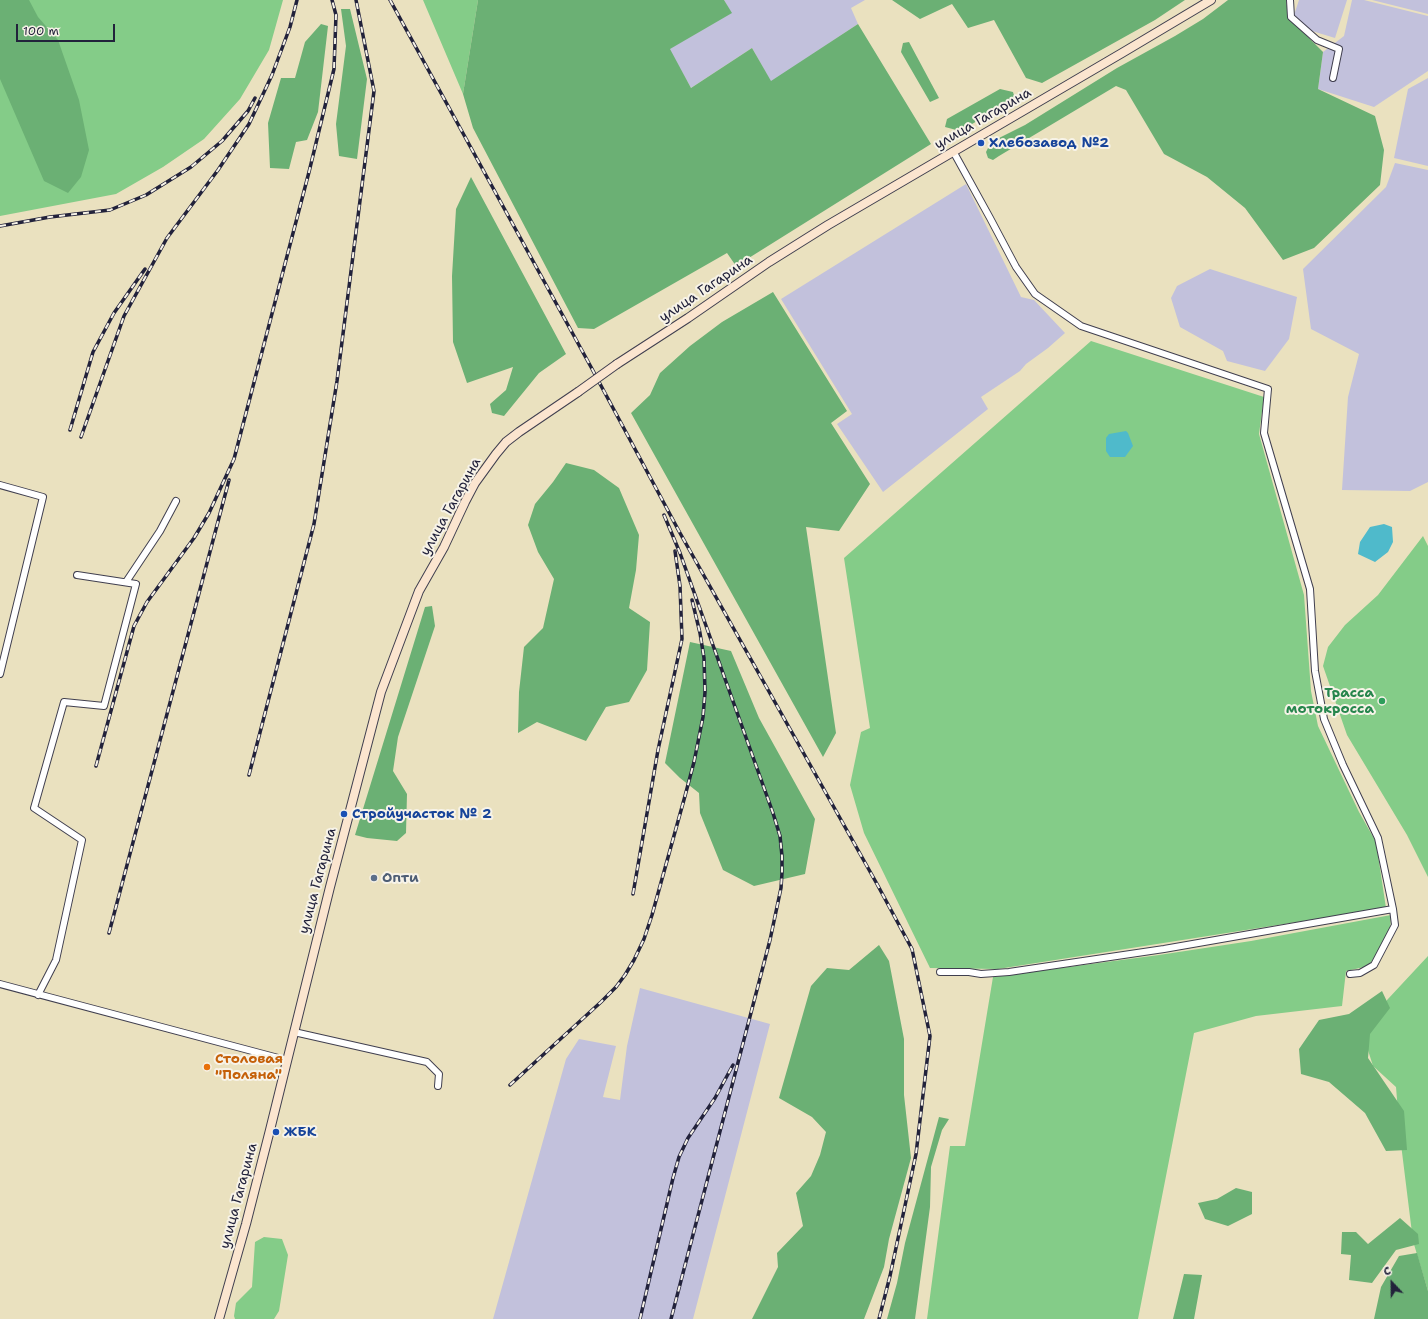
<!DOCTYPE html>
<meta charset="utf-8">
<style>
body{margin:0}
#map{position:relative;width:1428px;height:1319px;overflow:hidden;background:#eae1bf;font-family:"Shantell Sans",sans-serif}
canvas{display:block}
.north{position:absolute;left:1372px;top:1263px;width:40px;height:40px;-webkit-text-stroke:3px #f7f3e8;paint-order:stroke;rotate:338deg;font-size:11px;font-weight:700;line-height:16px;text-align:center;color:#22223b}
.north::after{content:'';display:block;margin:auto;width:14px;height:18px;background:#22223b;clip-path:polygon(50% 0,100% 100%,50% 72%,0 100%)}
.scale{position:absolute;left:16px;top:24px;width:99px;height:18px;box-sizing:border-box;border:2px solid #22223b;border-top:0;padding-left:5px;font-size:12px;line-height:14px;white-space:nowrap;color:#22223b;-webkit-text-stroke:3px #f7f3e8;paint-order:stroke}
</style>
<div id="map">
<canvas width="1428" height="1319"></canvas>
<div class="north">С</div>
<div class="scale">100 m</div>
</div>
<script>
const g = document.querySelector('canvas').getContext('2d');
g.lineJoin = 'round';
function paint(path, color) { g.fillStyle = color; g.fill(path, 'evenodd'); }
const toPath = rows => new Path2D(rows.map(r => 'M' + r).join(''));
function trace(path, color, width, dash) { g.strokeStyle = color; g.lineWidth = width; g.lineCap = dash ? 'butt' : 'round'; g.setLineDash(dash || []); g.stroke(path); }
function label(font, color, halo, rows, align = 'center') {
  g.font = font + ' "Shantell Sans",sans-serif'; g.lineWidth = 4; g.setLineDash([]); g.textBaseline = 'middle'; g.strokeStyle = halo; g.fillStyle = color; for (const [text, x, y, turn = 0] of rows) {
    g.save(); g.translate(x, y); g.rotate((+turn || 0) * Math.PI / 180); g.textAlign = isNaN(turn) ? turn : align; if (halo) g.strokeText(text, 0, 0); g.fillText(text, 0, 0); g.restore();
  }
}
paint(toPath([
 [724,0,865,0,851,8,858,24,771,82,752,48,691,88,669,49,731,13],
 [1299,0,1347,0,1335,38,1312,31,1294,15],
 [1352,0,1364,0,1428,16,1428,71,1374,107,1318,89,1323,52,1344,36],
 [1372,0,1428,0,1428,14],
 [1428,78,1428,166,1394,158,1408,89],
 [1395,163,1428,170,1428,482,1410,491,1342,490,1348,397,1359,354,1311,329,1303,269,1386,187],
 [966,184,1021,297,1034,300,1065,333,1048,348,1026,364,1020,371,981,397,988,409,883,492,837,424,852,414,781,299],
 [1210,269,1297,297,1289,339,1265,371,1227,361,1223,351,1180,327,1171,298,1177,286],
 [640,988,770,1024,693,1319,493,1319,566,1059,579,1039,616,1046,603,1097,620,1100,627,1046]
]), '#c2c1dc');
paint(toPath([
 [0,0,283,0,269,50,240,99,204,139,163,167,116,194,0,216],
 [423,0,478,0,463,94],
 [1091,341,1264,397,1259,434,1304,595,1311,691,1318,726,1359,812,1376,842,1386,908,998,969,930,968,864,833,850,785,861,732,870,728,844,558],
 [1423,536,1428,546,1428,877,1407,835,1347,735,1323,666,1328,647,1345,625,1378,595],
 [1391,915,1390,931,1369,966,1346,971,1342,1006,1256,1016,1194,1033,1138,1319,927,1319,950,1146,965,1146,993,977,1159,955,1251,941],
 [1428,956,1428,1291,1413,1241,1400,1136,1396,1087,1373,1066,1361,1028],
 [264,1237,282,1239,288,1255,279,1311,274,1319,235,1319,234,1316,236,1303,252,1287,255,1242]
]), '#84cc88');
paint(toPath([
 [0,0,29,0,38,17,58,40,79,100,89,150,81,177,68,193,44,181,0,79],
 [478,0,724,0,732,13,670,49,691,88,752,48,771,81,858,24,931,144,736,266,727,253,594,329,578,328,473,128,463,94],
 [892,0,1185,0,1155,20,1042,83,1026,78,994,20,968,28,952,4,920,19],
 [1228,0,1286,0,1289,18,1323,52,1318,89,1375,116,1384,150,1380,185,1314,248,1283,260,1245,208,1207,177,1164,154,1126,90,1116,86,999,156,993,160,988,158,986,152,991,142,1025,125,1117,68,1175,36,1203,19],
 [341,9,350,9,367,79,357,159,339,156,336,124,346,46],
 [321,24,328,26,318,112,307,140,296,142,289,169,270,168,268,123,281,78,295,78,305,42],
 [909,42,939,98,930,102,901,52,903,43],
 [1000,89,1013,92,1015,99,960,131,945,127,947,119],
 [471,177,566,354,539,373,504,416,492,413,490,404,506,390,513,367,467,383,453,342,452,276,456,209],
 [773,292,847,411,831,423,870,484,839,531,806,527,836,733,823,757,631,413,650,395,660,373,690,346,722,322],
 [566,463,594,470,619,488,639,535,636,570,629,608,650,622,647,670,629,702,606,707,586,741,537,722,518,733,519,692,524,647,543,628,554,579,538,552,528,525,535,504,553,482],
 [432,606,435,626,398,737,393,771,407,794,406,833,397,841,367,838,355,835,425,607],
 [690,642,731,651,759,718,815,819,805,874,754,886,723,870,700,813,699,793,680,778,665,763],
 [879,945,889,961,904,1039,904,1095,911,1158,889,1239,884,1267,864,1319,752,1319,778,1267,777,1253,803,1226,796,1193,811,1176,820,1155,826,1132,812,1117,779,1098,811,986,827,968,849,970],
 [1382,991,1390,1008,1370,1034,1368,1058,1404,1111,1407,1150,1386,1151,1365,1113,1329,1082,1301,1074,1299,1049,1319,1020,1349,1014],
 [939,1117,949,1119,942,1130,931,1167,930,1207,915,1319,887,1319,897,1283,905,1243],
 [1236,1188,1252,1192,1252,1214,1228,1226,1205,1219,1198,1203,1217,1199],
 [1400,1218,1418,1234,1419,1244,1396,1250,1372,1283,1349,1280,1351,1255,1341,1254,1342,1232,1356,1232,1368,1244],
 [1417,1253,1428,1291,1428,1319,1374,1319,1381,1287,1399,1256],
 [1184,1274,1202,1275,1194,1319,1173,1319]
]), '#6bb074');
paint(toPath([
 [1126,431,1128,433,1133,446,1125,457,1110,457,1106,451,1106,438,1109,434],
 [1384,524,1392,527,1393,542,1388,552,1375,562,1358,554,1360,542,1370,527]
]), '#4fbacb');
const minor = toPath([
 [1290,0,1291,17,1317,40,1339,49,1333,78],
 [0,485,43,497,0,674],
 [126,582,160,531,176,501],
 [940,972,969,972,981,974,1009,972,1164,949,1393,909,1378,838,1343,765,1324,719,1315,671,1310,589,1264,433,1268,389,1081,326,1035,294,1016,267,990,218,953,151],
 [1350,974,1360,973,1374,965,1395,925,1393,909],
 [0,984,286,1060],
 [38,995,56,960,82,840,34,808,64,702,104,706,136,584,77,575],
 [294,1032,427,1062,439,1074,438,1086]
]);
const secondary = toPath([
 [617,364,688,318,769,262,828,225,1122,53,1211,0],
 [219,1319,246,1224,270,1130,330,887,381,692,419,591,444,547,465,502,475,483,496,454,506,442,519,432,578,392]
]);
trace(minor, '#403f4f', 8);
trace(secondary, '#403f4f', 10);
trace(minor, '#fff', 6);
trace(secondary, '#fbe5cf', 8);
const rail = toPath([
 [390,0,591,367,680,533,877,884,912,949,930,1036,916,1154,890,1276,879,1319],
 [0,226,50,217,110,210,146,195,191,167,222,141,248,111,255,98],
 [70,430,93,352,114,313,145,269],
 [81,437,124,316,167,238,218,170,249,124,272,75,290,27,297,0],
 [664,515,680,553,773,813,780,836,782,856,782,873,781,888,770,940,671,1319],
 [96,766,134,626,147,602,194,538,209,513,234,459,309,172,334,69,336,15,332,0],
 [249,775,314,524,337,381,374,91,356,0],
 [633,894,658,750,682,639,680,586,675,551],
 [109,933,229,480],
 [510,1085,601,1002,616,987,625,975,634,960,644,939,652,915,685,796,694,762,703,717,705,692,704,658,700,633,692,600],
 [640,1319,673,1178,679,1157,688,1138,715,1098,733,1065]
]);
trace(rail, '#22223b', 3.5);
trace(rail, '#f7f3e8', 2, [6]);
const secondaryBridge = toPath([
 [578,392,617,364]
]);
trace(secondaryBridge, '#403f4f', 10, []);
trace(secondaryBridge, '#fbe5cf', 8);
for (const [x, y, r, color] of [
 [981,143,4,"#1a4fb4"],
 [1382,701,4,"#2e9e5b"],
 [344,814,4,"#1a4fb4"],
 [374,878,4,"#5c6f8a"],
 [207,1067,4,"#e8710a"],
 [276,1132,4,"#1a4fb4"]
]) { const dot = new Path2D(); dot.arc(x, y, r, 0, 2 * Math.PI); g.fillStyle = color; g.fill(dot); trace(dot, '#f7f3e8', 1.5); }
label('14px', '#22223b', '#f7f3e8', [
 ["улица Гагарина",983,119,-30],
 ["улица Гагарина",706,289,-34],
 ["улица Гагарина",451,507,-61],
 ["улица Гагарина",318,881,-75],
 ["улица Гагарина",239,1196,-75]
]);
label('bold 14px', '#164399', '#f7f3e8', [
 ["Хлебозавод №2",989,143],
 ["Стройучасток № 2",352,814],
 ["ЖБК",284,1132]
], 'left');
label('bold 14px', '#27864d', '#f7f3e8', [
 ["Трасса",1374,693],
 ["мотокросса",1374,709]
], 'right');
label('bold 14px', '#4e5e75', '#f7f3e8', [
 ["Опти",382,878]
], 'left');
label('bold 14px', '#c56008', '#f7f3e8', [
 ["Столовая",215,1059],
 ["\"Поляна\"",215,1075]
], 'left');
</script>
